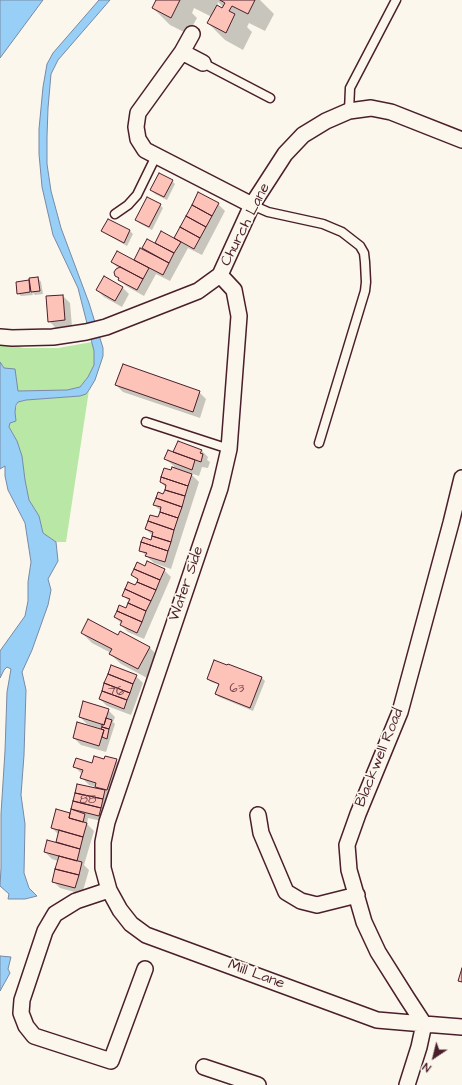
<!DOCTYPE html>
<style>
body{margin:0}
#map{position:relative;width:462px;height:1085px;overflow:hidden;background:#fbf7ec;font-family:"Architects Daughter",sans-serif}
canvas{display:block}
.north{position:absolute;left:414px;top:1037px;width:40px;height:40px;-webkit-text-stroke:3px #fbf7ec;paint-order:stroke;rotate:215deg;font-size:11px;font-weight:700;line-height:16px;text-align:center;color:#4a1f2b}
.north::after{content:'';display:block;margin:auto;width:14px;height:18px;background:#4a1f2b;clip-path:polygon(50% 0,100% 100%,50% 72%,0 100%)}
</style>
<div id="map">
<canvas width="462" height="1085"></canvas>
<div class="north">N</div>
</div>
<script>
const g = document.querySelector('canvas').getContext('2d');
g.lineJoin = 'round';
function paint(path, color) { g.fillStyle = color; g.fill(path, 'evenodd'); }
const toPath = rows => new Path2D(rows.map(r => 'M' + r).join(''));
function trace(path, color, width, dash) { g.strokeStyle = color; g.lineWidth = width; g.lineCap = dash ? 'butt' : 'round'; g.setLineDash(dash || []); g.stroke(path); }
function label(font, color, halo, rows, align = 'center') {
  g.font = font + ' "Architects Daughter",sans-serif'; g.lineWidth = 3.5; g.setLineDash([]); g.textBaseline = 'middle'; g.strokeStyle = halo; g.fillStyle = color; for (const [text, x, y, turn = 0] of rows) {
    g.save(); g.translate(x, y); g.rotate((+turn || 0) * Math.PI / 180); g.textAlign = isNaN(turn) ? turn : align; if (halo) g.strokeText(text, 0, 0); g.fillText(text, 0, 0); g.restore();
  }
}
paint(toPath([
 [92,342,94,351,94,365,88,377,80,387,67,390,18,391,0,362,0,343,24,348,58,348],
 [89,390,66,542,56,542,43,533,39,516,29,500,25,480,22,456,17,441,9,427,10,423,16,421,15,412,18,402,26,400,79,396,86,394]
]), '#b9e7a6');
const water = toPath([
 [0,0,43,0,0,58,0,0],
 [99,0,110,0,58,60,51,74,48,108,47,137,47,164,51,191,61,228,89,303,103,348,103,356,95,380,89,390,86,394,80,396,26,400,18,402,16,405,15,412,16,421,10,423,9,427,17,441,22,456,25,480,29,500,39,516,43,533,56,542,58,561,48,579,51,590,48,605,32,650,22,672,26,690,24,755,21,795,25,824,24,873,29,888,37,896,25,899,8,899,9,894,0,886,1,868,1,814,5,751,7,692,11,669,7,667,4,670,0,678,0,651,25,616,28,601,28,582,31,562,25,523,8,490,5,476,5,466,0,469,0,362,4,368,15,369,18,391,67,390,80,387,88,377,94,365,94,351,78,288,53,235,42,187,39,154,39,129,43,87,47,64,53,53,99,0],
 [0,956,11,957,8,969,10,973,0,991,0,956]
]);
paint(water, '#98cff7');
trace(water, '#7989a5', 1);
paint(toPath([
 [157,0,260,0,274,14,265,31,249,23,247,27,252,32,243,50,225,40,208,23,212,17,194,8,192,13,197,18,188,34,170,25,153,8],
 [218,2,226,10,217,6],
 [172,181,175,184,167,200,155,194,151,190],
 [199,194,218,204,225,211,202,255,188,248,170,281,156,274,144,296,126,286,116,276,119,269,112,262,134,261,141,249,142,250,148,240,156,244,162,233,174,240],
 [160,205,163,208,152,230,139,223,136,220],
 [108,220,130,231,133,234,127,246,106,234,103,231],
 [38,278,41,282,43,294,35,295,32,292,33,295,21,296,18,293,28,281,31,284],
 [122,287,129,294,122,307,104,297,97,290],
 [63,296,70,303,72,327,56,328,49,321],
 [116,385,199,392,206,399,200,418,123,392],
 [201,450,208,457,207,460,210,462,208,468,202,467,199,476,190,473,199,482,171,569,154,563,140,550,151,541,153,536,146,529,159,519,161,511,154,505,164,495,166,488,161,482,172,471,174,466,165,459,174,453],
 [145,567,164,570,171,577,144,639,128,632,121,625,122,624,115,617,126,609,130,602,124,596,136,587,138,581,133,575],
 [82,633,150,648,160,658,149,679,121,664,110,654,111,653,92,643],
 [136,676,143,683,131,715,107,706,100,699],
 [262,678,265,681,253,711,219,697,216,694,220,685,211,682,208,679],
 [108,710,115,717,113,722,115,724,106,752,81,745,74,738,78,724,105,732,102,729,87,724,80,717],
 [105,760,116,760,123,767,114,797,108,795,112,798,106,822,88,818,87,824,94,831,84,865,89,870,82,894,60,888,53,881,58,861,52,859,45,852,57,843,59,835,52,828,70,814,71,815,78,785,100,790,97,787,89,785,82,778,83,774,81,773,74,766,92,764]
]), '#0003');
const building = toPath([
 [156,0,180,0,171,18,152,8,156,0],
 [220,0,255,0,248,14,232,6,229,11,235,14,226,33,207,23,217,5,222,8,225,3,220,0],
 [159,173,173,180,164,197,150,190,159,173],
 [198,192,219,203,212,216,192,205,198,192],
 [147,197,161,204,149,227,135,220,147,197],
 [192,205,212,216,206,227,186,216,192,205],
 [186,216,206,227,200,238,180,227,186,216],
 [108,219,130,230,124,243,101,231,108,219],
 [180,227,200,238,194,249,174,238,180,227],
 [161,231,181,242,174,253,155,243,161,231],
 [147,239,174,253,169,263,142,248,147,239],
 [140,248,169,263,163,275,134,260,140,248],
 [117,251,149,268,143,279,111,262,117,251],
 [120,267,143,279,137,290,118,280,119,278,115,276,114,272,116,269,120,267],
 [104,276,123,287,115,301,96,290,104,276],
 [38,277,40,291,31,292,29,278,38,277],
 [29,280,30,292,17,294,16,282,29,280],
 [63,295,65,320,48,322,46,296,63,295],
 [123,364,200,391,193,412,115,385,123,364],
 [178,441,202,450,200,453,203,454,201,462,173,452,178,441],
 [168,450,195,460,192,470,164,459,168,450],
 [172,467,192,474,188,486,161,477,164,468,171,470,172,467],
 [161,477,188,486,185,496,165,490,166,485,160,482,161,477],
 [165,490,185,496,182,507,156,498,158,492,163,494,165,490],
 [156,498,182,507,178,518,160,512,161,507,153,505,156,498],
 [160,512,178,518,174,530,148,521,150,515,158,517,160,512],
 [148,521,174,530,171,542,152,536,153,532,145,529,148,521],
 [152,536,171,542,168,551,141,542,143,537,151,540,152,536],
 [141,542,168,551,165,562,145,556,147,553,139,551,141,542],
 [147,561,165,569,160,580,134,569,137,562,145,566,147,561],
 [134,569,160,580,156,590,137,582,138,579,131,575,134,569],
 [128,582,135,585,137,582,156,590,151,601,125,589,128,582],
 [125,589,151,601,146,611,128,603,130,599,122,596,125,589],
 [128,603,146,611,142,622,117,611,119,605,126,608,128,603],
 [117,611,142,622,137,633,120,625,122,621,114,617,117,611],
 [88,619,118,635,120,631,150,647,138,669,109,654,112,649,81,633,88,619],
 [214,660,227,665,228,664,262,677,250,708,215,694,219,684,207,679,214,660],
 [111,665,137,675,133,684,108,674,111,665],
 [108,674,133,684,130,693,104,683,108,674],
 [104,683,130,693,127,700,102,691,104,683],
 [102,691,127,700,124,709,99,699,102,691],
 [83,701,109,709,104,725,79,717,83,701],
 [106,718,112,720,109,729,102,727,102,724,104,725,106,718],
 [77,722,104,730,99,746,73,738,77,722],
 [102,727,109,729,107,739,102,737,104,730,101,729,102,727],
 [94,756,104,759,105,756,117,759,107,790,95,787,96,783,80,778,83,770,73,767,76,758,92,763,94,756],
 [77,784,105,790,103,799,75,793,77,784],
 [75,793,103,799,101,808,73,801,75,793],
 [73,801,101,808,99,816,71,809,73,801],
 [56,809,70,813,69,818,87,823,83,837,51,828,56,809],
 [71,809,85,814,83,822,69,818,71,809],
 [59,830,83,837,80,849,56,842,59,830],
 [47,840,80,849,77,861,44,852,47,840],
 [59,856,82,862,79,875,55,869,59,856],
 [55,869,79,875,75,888,52,882,55,869],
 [462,968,462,982,458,981,462,968]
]);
paint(building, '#fdc2b8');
trace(building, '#4a1f2b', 1);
const service = toPath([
 [203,63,270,98],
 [349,111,350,88,396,0],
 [252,205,268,212,323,224,342,232,360,246,364,253,365,262,366,282,365,291,319,443],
 [115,214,128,205,137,195,156,156],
 [146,422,229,449]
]);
const minor = toPath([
 [182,52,192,34],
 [203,63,182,52,138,113,136,127,138,139,145,150,252,205],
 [220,275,234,290,239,316,229,449,220,488,107,822,103,842,103,868,109,890,120,910,131,924,146,935,377,1020,424,1024],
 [0,337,12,338,53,337,86,332,106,327,198,291,220,275,252,205,285,154,303,135,326,121,349,111,371,108,391,112,462,140],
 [258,815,261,833,286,892,301,901,317,905,357,895],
 [109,890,76,901,55,914,45,931,22,1000,21,1013,26,1026,34,1036,111,1061,145,969],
 [424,1024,407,998,378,952,364,922,349,870,347,845,358,814,400,712,451,523,462,478],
 [204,1067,258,1085],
 [407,1085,419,1047,424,1024,462,1027]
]);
trace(service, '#4a1f2b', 11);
trace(minor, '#4a1f2b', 18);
trace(service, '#fbf7ec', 8);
trace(minor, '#fbf7ec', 15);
label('13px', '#77484e', null, [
 ["63",237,689],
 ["76",116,692],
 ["88",88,800]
]);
label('15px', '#4a1f2b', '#fbf7ec', [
 ["Church Lane",246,225,-63],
 ["Water Side",187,584,-71],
 ["Blackwell Road",380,758,-68],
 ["Mill Lane",256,975,20]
]);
</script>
